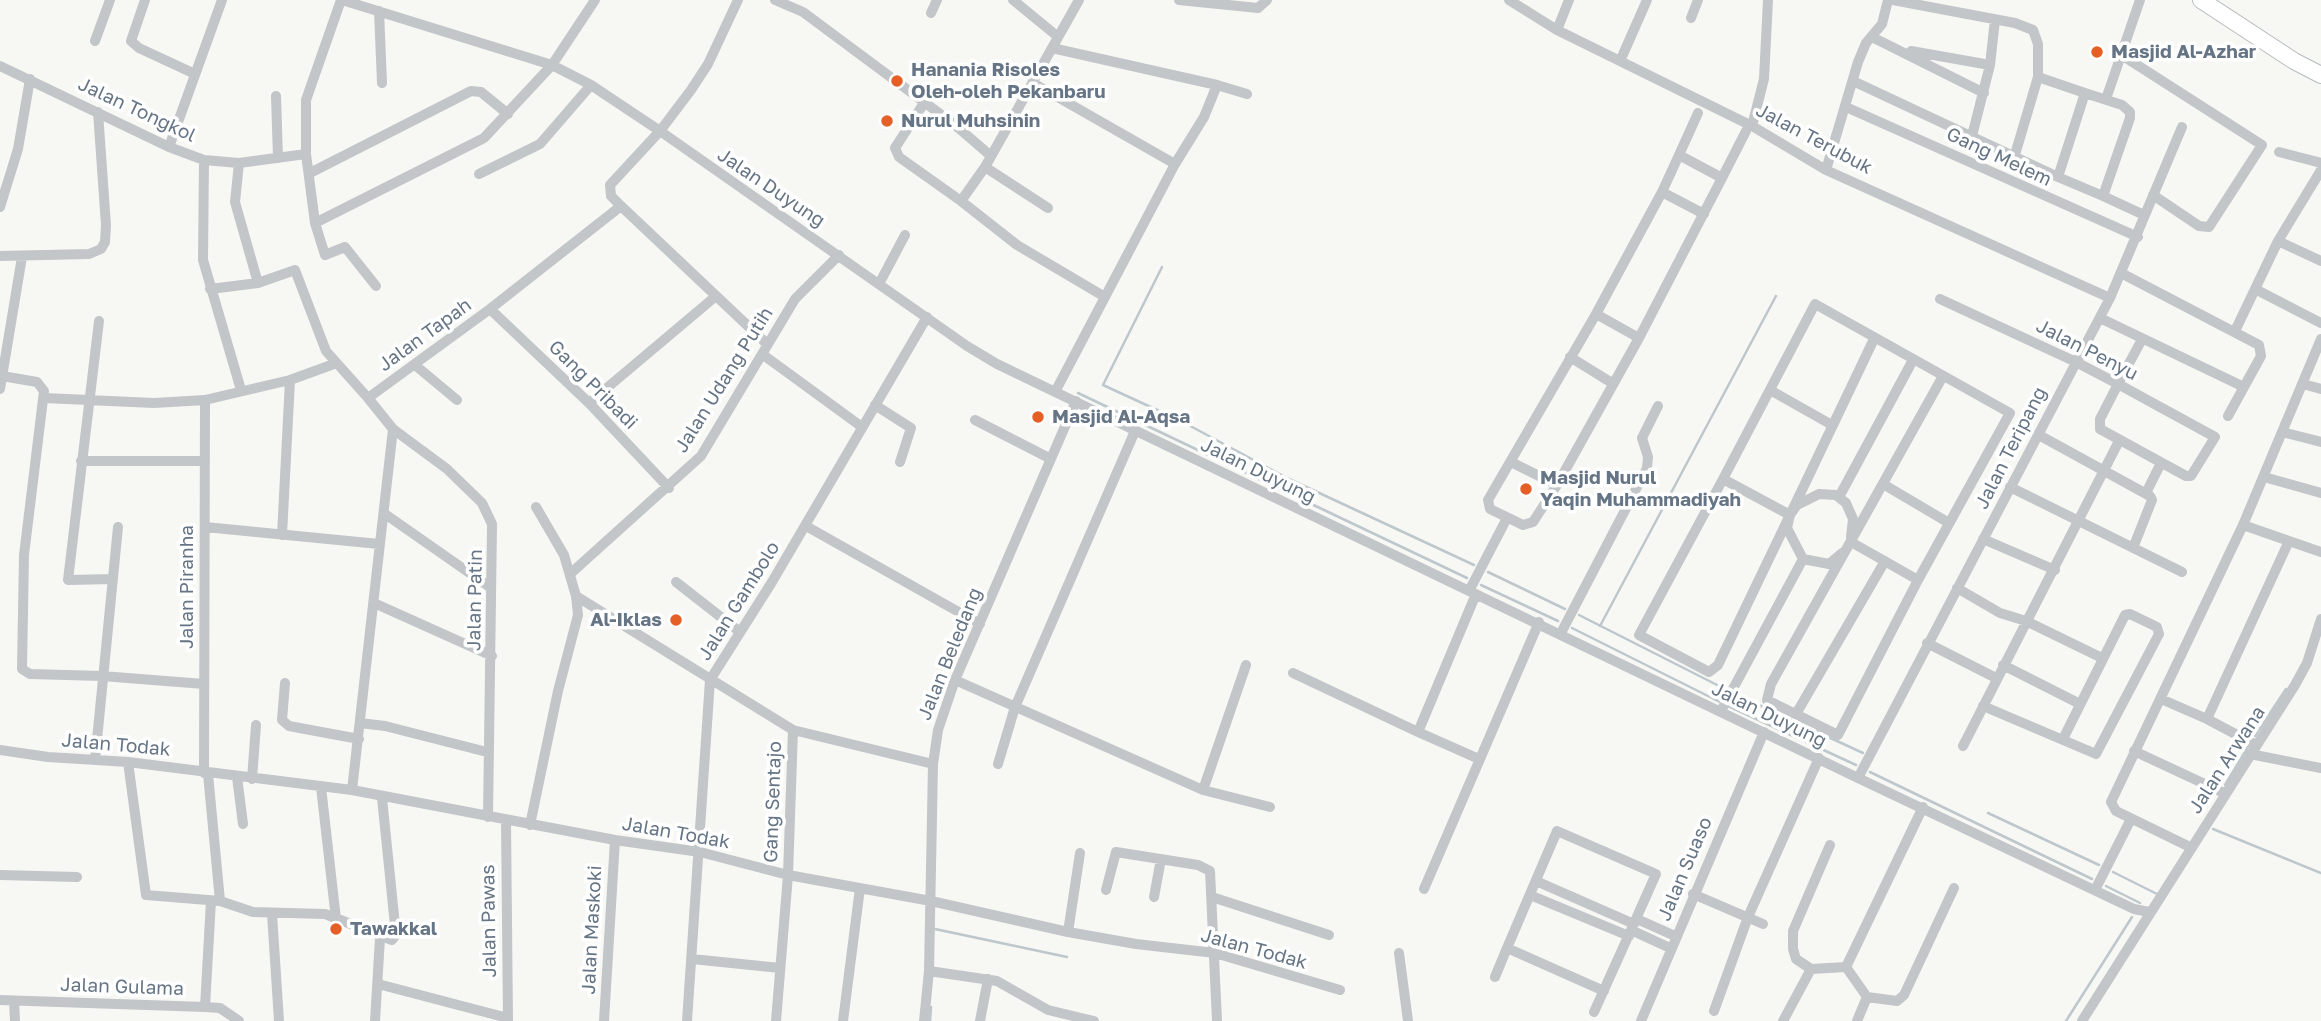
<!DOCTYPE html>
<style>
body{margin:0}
canvas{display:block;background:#f7f7f4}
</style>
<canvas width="2321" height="1021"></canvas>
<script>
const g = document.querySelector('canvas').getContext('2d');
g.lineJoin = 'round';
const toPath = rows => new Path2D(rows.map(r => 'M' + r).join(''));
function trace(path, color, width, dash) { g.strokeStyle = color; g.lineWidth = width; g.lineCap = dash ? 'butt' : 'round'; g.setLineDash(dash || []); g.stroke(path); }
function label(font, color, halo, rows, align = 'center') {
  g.font = font + ' "Golos Text",sans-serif'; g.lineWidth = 7; g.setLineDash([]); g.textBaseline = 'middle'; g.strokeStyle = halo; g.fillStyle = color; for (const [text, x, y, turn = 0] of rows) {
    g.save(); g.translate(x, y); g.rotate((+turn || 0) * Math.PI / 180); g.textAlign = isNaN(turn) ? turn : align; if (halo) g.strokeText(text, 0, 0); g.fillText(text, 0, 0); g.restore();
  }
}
trace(toPath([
 [1162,267,1103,385,1181,421,1287,478,1474,565],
 [1078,393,1467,578],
 [1488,572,1565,609],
 [1481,585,1558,621],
 [1579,615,1729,691],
 [1600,626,1776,296],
 [1572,628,1720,702],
 [1735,694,1863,753],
 [1726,705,1856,765],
 [2255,736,2286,689],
 [1870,772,2092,879],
 [2225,785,2248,747],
 [1988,813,2099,865],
 [2213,829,2321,873],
 [2113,872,2157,894],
 [2106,886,2140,903],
 [935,929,1067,957],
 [930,1021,931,1007],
 [2066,1021,2132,917]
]), '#bdc7cc', 2.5);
const secondary = toPath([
 [2201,0,2294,61,2321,75]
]);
trace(secondary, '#b6bbc0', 18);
trace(toPath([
 [145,0,131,41,139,48,195,74],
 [341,0,306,100,306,154,315,223,325,255,345,247,376,286],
 [342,0,552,65,591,85,660,131,967,346,997,364,1858,778,2134,909,2149,912],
 [775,0,803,12,955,125,991,156],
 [1013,0,1057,36],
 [1179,0,1258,8,1267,0],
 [1509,0,1557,30,1752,126,1826,170,2110,298],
 [1893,0,2015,23,2033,30,2038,44,2038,77,2014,158],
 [379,11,382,83],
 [931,13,937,0],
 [1691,18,1698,0],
 [1557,30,1569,0],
 [1872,37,1984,93],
 [95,41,110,0],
 [1052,48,1217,85],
 [1911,51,1990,65],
 [2120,54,2262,145,2209,227,2199,226,2153,195],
 [1621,59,1647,0],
 [0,66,169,147,204,160,239,163,306,154],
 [2038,77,2085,93],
 [1853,81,2058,177,2085,93,2122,105,2130,112,2130,118,2103,196,2144,215],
 [1033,83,1175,164],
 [276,96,278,158],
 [2106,99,2140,0],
 [924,103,895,148,899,157,961,201,985,167,1079,0],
 [1846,107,2138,237],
 [1698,113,1679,155,1722,178,1746,131],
 [1752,126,1764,79,1768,0],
 [1972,136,1990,65,1995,20],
 [169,147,222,0],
 [2279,152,2321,163],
 [1679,155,1662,192,1596,314,1488,500,1490,509,1523,525,1533,522,1557,485,1639,338,1722,178],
 [204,160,203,260,241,390],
 [239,163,235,202,258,283],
 [985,167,1048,208],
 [1826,170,1858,62,1866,43,1882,24,1888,0],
 [310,173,471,91,481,92,508,114],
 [479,174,540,144,591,85],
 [2058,177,2103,196],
 [1662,192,1704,214],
 [961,201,1017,245,1105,297],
 [621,206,767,344],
 [0,207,18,149,30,79],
 [315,223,484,138,552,65,595,0],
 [2278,241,2321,261],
 [0,256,89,254,101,249,105,242,106,225,98,112],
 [2121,273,2259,345,2261,356,2228,416],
 [879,284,905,235],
 [210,289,258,283,295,270,326,351,368,398],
 [2255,289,2321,323],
 [1940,299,2076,362,2118,384,2215,437,2191,476,2186,476,2100,429,2100,419,2118,384,2140,343],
 [490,309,589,403,669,488],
 [1596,314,1639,338],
 [2100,318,2244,387],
 [99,321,68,580,113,579],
 [2235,331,2278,241,2321,170],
 [762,354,862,427],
 [1570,357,1612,383],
 [415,365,457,400],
 [2,376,37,382,44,391,24,555,22,669,30,674,102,676,204,684],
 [2303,384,2321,389],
 [0,389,22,257],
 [1770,390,1832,425],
 [1055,392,1175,164,1204,117,1217,85,1247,94],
 [44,398,154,403,205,400,290,380,334,364],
 [589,403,716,296],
 [875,405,911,428,900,462],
 [975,420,1049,458],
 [393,429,447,469,482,503,492,524,488,817],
 [2282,432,2321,442],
 [2037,434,2150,496,2152,500,2133,548],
 [81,461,204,461],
 [1511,462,1557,485],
 [2264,477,2321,493],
 [1723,479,1815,304,2010,413,1918,580],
 [1883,484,1949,523],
 [2010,487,2182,572],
 [2146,493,2161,463],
 [1839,497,1913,360],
 [385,514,491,588],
 [1790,515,1723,479,1639,635,1709,672,1718,665,1790,515,1874,339],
 [806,526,980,624],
 [205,527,379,544],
 [282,535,290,380],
 [1983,539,2055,570],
 [2289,541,2321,552],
 [1851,542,1918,580,1838,735,1767,700,1771,684,1943,376],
 [1803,559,1829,564,1842,553],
 [570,574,701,456,795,299,839,255],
 [676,582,740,632],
 [1957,588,2000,613,2026,621,2102,658],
 [1469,591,1507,518],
 [1476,594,1418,732,1479,759],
 [576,596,793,730,933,764],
 [374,603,492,656],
 [1561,633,1647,468,1648,457,1642,438,1658,406],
 [1927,643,1996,678],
 [2003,665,2080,704],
 [1293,673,1418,732],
 [955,680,1203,790,1270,807],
 [285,683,282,720,289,726,359,739],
 [2161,699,2207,719,2289,541,2243,525],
 [1983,706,2096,754,2159,634,2157,627,2130,614,2125,615,2063,739],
 [1721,711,1803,559,1787,528,1790,515,1797,505,1819,494,1836,495,1846,503,1853,519,1851,537],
 [1796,714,1885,561],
 [2207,719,2256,745],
 [360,723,385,726,487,752],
 [1963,746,2119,441],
 [0,750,48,757,128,762,352,790,615,840,700,852,788,875,931,901,1068,932,1136,944,1215,953,1340,990],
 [2134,751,2224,793],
 [2250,754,2321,768],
 [95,760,118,527],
 [128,762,146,895,220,901,253,912,325,914,392,940,396,935,382,798],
 [998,764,1015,707,1135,431],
 [204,773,205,400],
 [208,774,220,901],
 [237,777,243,824],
 [1858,778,2110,298,2182,127],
 [252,779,256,725],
 [321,787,336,919],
 [352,790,393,429,368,398,490,309,621,206,611,196,610,185,660,131,691,90,708,64,738,0],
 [1203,790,1246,665],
 [506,821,508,1021],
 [530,825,558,691,578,615,576,596,564,555,536,507],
 [2192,848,2116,811,2111,802,2243,525,2321,339],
 [0,875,77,877],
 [1536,881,1634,924],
 [1424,889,1539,622],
 [1106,890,1116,852,1198,865,1210,871,1217,1021],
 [2095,890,2131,819],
 [1693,894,1763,924],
 [1530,895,1629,936],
 [1154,897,1161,859],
 [1212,897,1329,935],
 [272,914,279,1021],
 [1637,919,1675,936],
 [1068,932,1080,853],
 [1507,948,1557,831,1656,874,1631,930,1670,948],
 [1399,953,1408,1021],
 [692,959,780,968],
 [1846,967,1867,997,1857,1021],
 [1811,969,1796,959,1793,949,1793,931,1830,845],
 [929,971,997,981,1048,1010,1094,1021],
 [1495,977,1507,948,1604,991],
 [378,984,508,1018],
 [1867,997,1897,1001,1904,995,1954,888],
 [0,1000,205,1007,220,1008,239,1021],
 [14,1001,15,1021],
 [205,1007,211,901],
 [1714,1011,1748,917,1819,758],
 [1594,1012,1631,930],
 [375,1021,380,938],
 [604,1021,615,840],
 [687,1021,710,680,772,582,927,317],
 [776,1021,788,875,793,730],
 [843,1021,860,888],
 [924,1021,929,971,933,764,938,730,955,680,1076,401],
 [980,1021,988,979],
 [1641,1021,1764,732],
 [1783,1021,1811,969,1846,967,1923,807],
 [2082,1021,2295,685,2307,663,2321,619]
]), '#c2c6c9', 10);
trace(secondary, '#fff', 16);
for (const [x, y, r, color] of [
 [2097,52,7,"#e56026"],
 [897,81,7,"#e56026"],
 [887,121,7,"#e56026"],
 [1038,417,7,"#e56026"],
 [1526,489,7,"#e56026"],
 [676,620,7,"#e56026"],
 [336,929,7,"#e56026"]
]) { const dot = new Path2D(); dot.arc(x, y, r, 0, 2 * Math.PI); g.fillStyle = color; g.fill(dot); trace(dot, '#fff', 2.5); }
label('bold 19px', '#667585', '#fff', [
 ["Masjid Al-Azhar",2111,52],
 ["Hanania Risoles",911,70],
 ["Oleh-oleh Pekanbaru",911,92],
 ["Nurul Muhsinin",901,121],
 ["Masjid Al-Aqsa",1052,417],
 ["Masjid Nurul",1540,478],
 ["Yaqin Muhammadiyah",1540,500],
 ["Al-Iklas",662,620,"right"],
 ["Tawakkal",350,929]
], 'left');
label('19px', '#667585', '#fff', [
 ["Jalan Tongkol",137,110,25],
 ["Jalan Terubuk",1814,139,28],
 ["Gang Melem",1999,157,25],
 ["Jalan Duyung",771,188,34],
 ["Jalan Tapah",425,335,-36],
 ["Jalan Penyu",2087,350,27],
 ["Jalan Udang Putih",724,380,-58],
 ["Gang Pribadi",593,385,45],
 ["Jalan Teripang",2011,448,-63],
 ["Jalan Duyung",1258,471,26],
 ["Jalan Piranha",187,587,-90],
 ["Jalan Patin",475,600,-89],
 ["Jalan Gambolo",739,601,-58],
 ["Jalan Beledang",950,654,-68],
 ["Jalan Duyung",1769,715,26],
 ["Jalan Todak",116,745,5],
 ["Jalan Arwana",2227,760,-57],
 ["Gang Sentajo",773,802,-88],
 ["Jalan Todak",676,833,10],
 ["Jalan Suaso",1685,869,-67],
 ["Jalan Pawas",489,921,-91],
 ["Jalan Maskoki",592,930,-87],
 ["Jalan Todak",1254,949,15],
 ["Jalan Gulama",122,987,2]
]);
</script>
